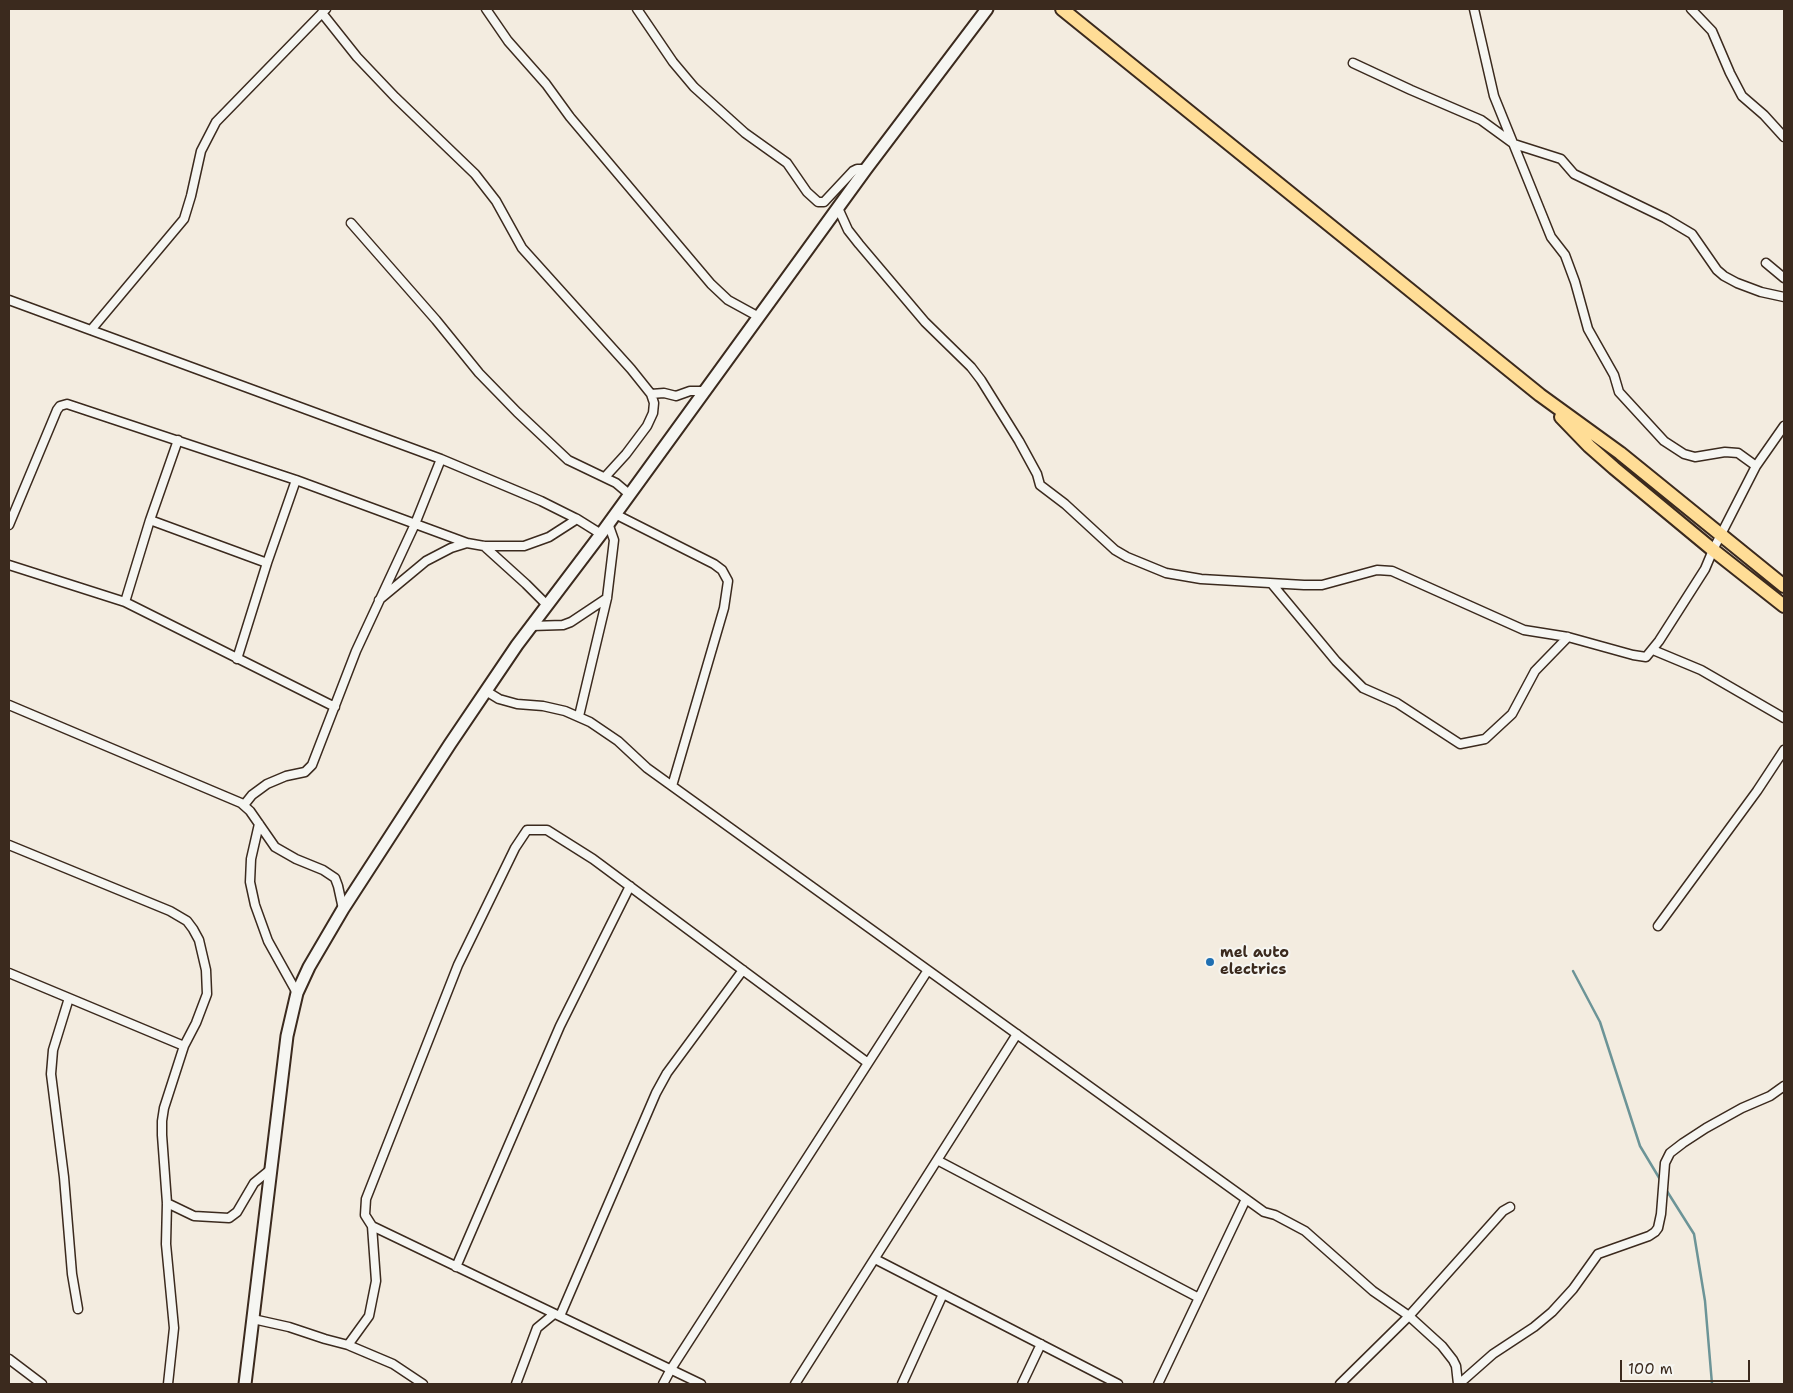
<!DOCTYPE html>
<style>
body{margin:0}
#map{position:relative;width:1793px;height:1393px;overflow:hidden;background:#f3ece0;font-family:"Shantell Sans",sans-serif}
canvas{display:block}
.frame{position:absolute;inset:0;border:10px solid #3b2a1e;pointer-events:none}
.scale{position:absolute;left:1620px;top:1360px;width:130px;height:22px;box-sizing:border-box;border:2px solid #3b2a1e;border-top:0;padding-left:6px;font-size:15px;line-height:18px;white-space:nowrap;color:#3b2a1e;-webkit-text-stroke:4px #f6f6f2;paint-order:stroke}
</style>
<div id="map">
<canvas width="1793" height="1393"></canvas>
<div class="frame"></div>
<div class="scale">100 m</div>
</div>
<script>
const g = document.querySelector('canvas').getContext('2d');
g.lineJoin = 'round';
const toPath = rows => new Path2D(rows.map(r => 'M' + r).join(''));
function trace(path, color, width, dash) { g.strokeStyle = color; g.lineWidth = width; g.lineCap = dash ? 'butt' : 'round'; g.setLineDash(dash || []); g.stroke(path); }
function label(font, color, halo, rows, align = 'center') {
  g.font = font + ' "Shantell Sans",sans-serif'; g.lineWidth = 4; g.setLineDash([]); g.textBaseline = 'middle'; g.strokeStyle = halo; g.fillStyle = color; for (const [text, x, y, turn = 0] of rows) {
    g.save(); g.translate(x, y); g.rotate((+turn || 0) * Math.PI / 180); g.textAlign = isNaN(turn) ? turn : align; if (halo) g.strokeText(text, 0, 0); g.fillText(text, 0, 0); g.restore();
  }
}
trace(toPath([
 [1573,971,1600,1022,1640,1146,1661,1181],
 [1665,1188,1694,1234,1705,1301,1712,1384]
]), '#6c9497', 2.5);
const street = toPath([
 [486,9,508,41,546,84,570,117,711,284,728,300,759,317],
 [637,9,673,62,694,87,745,133,787,163,807,192,818,202,824,202,853,171,857,169,866,169],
 [1474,9,1494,96,1551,237,1565,255,1575,282,1588,329,1614,375,1619,392,1664,441,1684,454,1695,457,1725,452,1738,453,1756,466],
 [1691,9,1712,31,1730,73,1742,96,1764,115,1784,137],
 [322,13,357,57,395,97,475,174,496,201,522,248,631,369,651,394,654,403,653,413,647,426,626,454,605,477],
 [1353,63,1411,90,1481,120,1514,144,1561,159,1574,174,1665,218,1692,234,1717,270,1724,276,1737,283,1761,292,1784,297],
 [838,208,848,230,859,244,925,322,971,367,981,380,1019,441,1037,474,1040,485,1065,504,1115,550,1127,557,1166,573,1201,579,1304,585,1322,585,1377,570,1392,571,1524,630,1568,637,1633,655,1646,657,1659,641,1705,569,1713,550,1756,466,1784,426],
 [351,223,436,320,479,373,517,412,568,460,616,483,629,494],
 [1766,263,1784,278],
 [9,300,441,459,541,501,577,519,601,534],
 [91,330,184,219,191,196,201,151,216,122,326,9],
 [651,394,664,393,676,396,690,391,705,391],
 [150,520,267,563],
 [9,525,57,410,60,406,67,404,296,480,467,543,484,546,524,546,549,537,577,519],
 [484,546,526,584,547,605],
 [9,565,125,602,335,707],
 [1272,584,1336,661,1363,688,1397,703,1460,744,1485,739,1512,714,1535,671,1568,637],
 [379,600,426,561,451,548,467,543],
 [125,602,150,520,178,440],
 [531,626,563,625,571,622,607,598],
 [1653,650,1701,670,1784,718],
 [237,659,267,563,296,480],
 [486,691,499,699,517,704,543,706,565,711,590,722,618,741,647,768,672,786,724,608,728,581,722,570,714,564,615,514],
 [9,705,241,803,250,811,275,847,296,859,323,870,335,878,338,886,343,909],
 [579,716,607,598,614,540,608,523],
 [672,786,1246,1199,1264,1212,1275,1215,1305,1231,1373,1291,1409,1316,1442,1346,1453,1360,1456,1366,1458,1384],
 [244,805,252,795,267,784,286,776,305,772,312,765,356,651,415,524,441,459],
 [259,824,251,859,250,882,255,905,268,941,297,993],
 [9,845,170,911,187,921,193,929,199,940,206,970,207,994,196,1023,184,1046,164,1108,162,1121,162,1135,167,1203,166,1244,174,1328,168,1384],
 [1658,926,1757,791,1784,750],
 [9,973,184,1046],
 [69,998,53,1050,51,1074,64,1177,72,1274,78,1309],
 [937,1160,1199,1298],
 [167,1203,194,1216,229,1218,237,1212,254,1183,271,1169],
 [372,1226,701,1384],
 [875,1259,1118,1384],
 [456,1267,560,1026,630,886],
 [560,1316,656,1093,667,1073,743,970],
 [253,1319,289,1327,325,1339,348,1345,393,1364,423,1384],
 [348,1345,369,1316,376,1281,372,1226,365,1215,366,1199,458,965,515,848,527,830,547,830,593,859,868,1063],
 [9,1359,42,1384],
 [516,1384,537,1328,554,1314],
 [663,1384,671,1369,928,970],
 [795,1384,1017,1034],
 [902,1384,943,1294],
 [1022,1384,1041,1344],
 [1158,1384,1246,1199],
 [1340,1384,1409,1316,1503,1211,1510,1207],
 [1459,1384,1493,1354,1534,1327,1552,1312,1573,1289,1598,1254,1649,1236,1655,1232,1658,1228,1661,1214,1665,1163,1670,1153,1683,1143,1706,1128,1742,1108,1770,1096,1784,1086]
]);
const secondary = toPath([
 [245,1384,287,1036,297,993,309,967,343,909,450,744,517,645,601,534,866,169,987,9]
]);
const primary = toPath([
 [1062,9,1540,395,1620,453,1784,586],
 [1561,417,1589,446,1614,468,1713,550,1784,606]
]);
trace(street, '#3b2a1e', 11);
trace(secondary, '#3b2a1e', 15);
trace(primary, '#3b2a1e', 16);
trace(street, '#f6f6f2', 8);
trace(secondary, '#f6f6f2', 11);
trace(primary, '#ffdd96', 12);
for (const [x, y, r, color] of [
 [1210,962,5,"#1f6fb2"]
]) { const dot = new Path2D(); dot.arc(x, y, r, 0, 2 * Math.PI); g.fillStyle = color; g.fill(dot); trace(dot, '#f6f6f2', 2); }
label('bold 15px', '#3b2a1e', '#f6f6f2', [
 ["mel auto",1220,953],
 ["electrics",1220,970]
], 'left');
</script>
